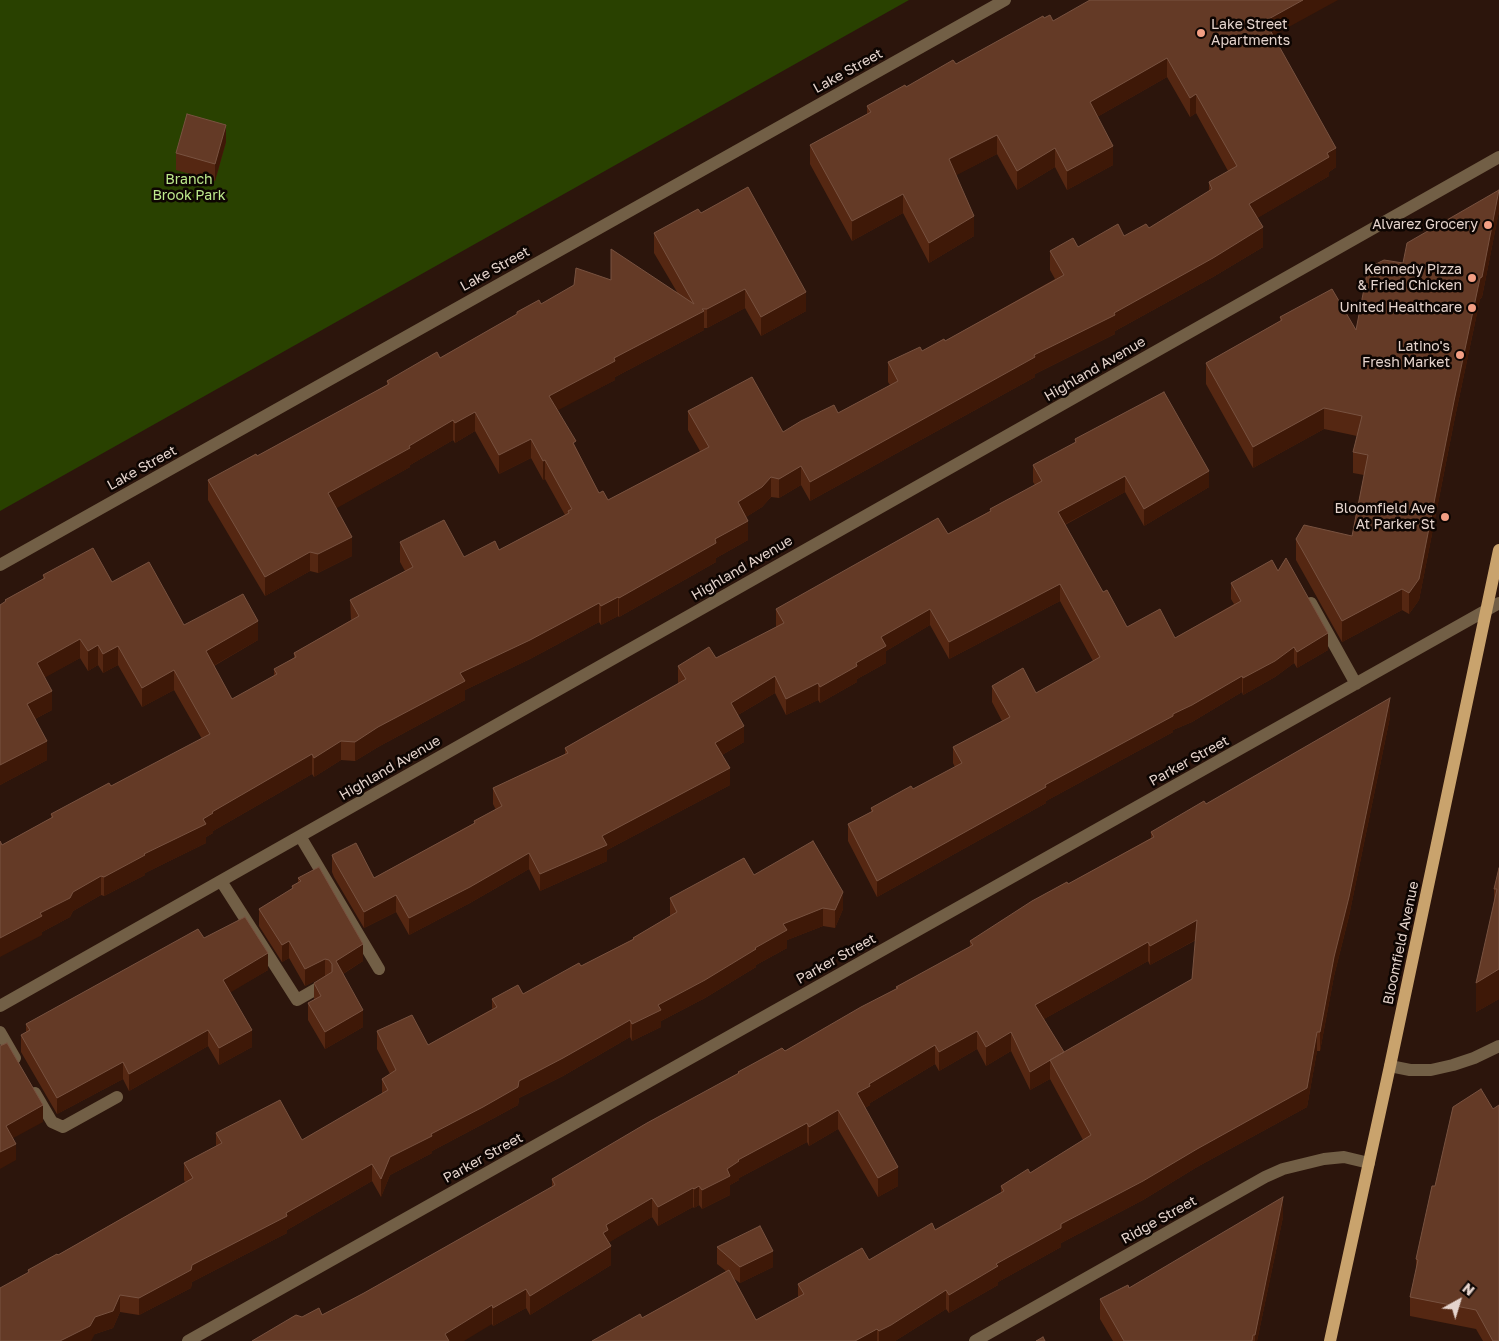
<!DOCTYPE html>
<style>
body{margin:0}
#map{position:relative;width:1499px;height:1341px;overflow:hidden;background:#2c150c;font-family:"Golos Text",sans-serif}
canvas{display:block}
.north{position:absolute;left:1434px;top:1276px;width:50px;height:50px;-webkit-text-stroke:4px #0d0502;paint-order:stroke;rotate:39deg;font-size:14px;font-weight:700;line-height:20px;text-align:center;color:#e5d4cd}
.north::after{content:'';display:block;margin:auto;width:18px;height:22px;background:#e5d4cd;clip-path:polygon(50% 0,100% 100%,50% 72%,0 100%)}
</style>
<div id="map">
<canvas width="1499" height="1341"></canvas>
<div class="north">N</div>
</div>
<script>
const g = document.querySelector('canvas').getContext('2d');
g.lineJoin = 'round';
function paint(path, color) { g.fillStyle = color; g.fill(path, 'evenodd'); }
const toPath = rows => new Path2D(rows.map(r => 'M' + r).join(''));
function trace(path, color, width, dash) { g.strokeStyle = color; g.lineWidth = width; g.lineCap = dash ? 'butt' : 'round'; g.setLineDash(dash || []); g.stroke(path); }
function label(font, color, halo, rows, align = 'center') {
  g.font = font + ' "Golos Text",sans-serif'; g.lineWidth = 5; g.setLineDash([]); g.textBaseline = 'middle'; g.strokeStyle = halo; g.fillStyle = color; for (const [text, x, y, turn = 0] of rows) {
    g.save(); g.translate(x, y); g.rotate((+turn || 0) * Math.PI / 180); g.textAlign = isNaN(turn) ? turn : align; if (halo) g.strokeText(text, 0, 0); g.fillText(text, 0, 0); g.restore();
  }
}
paint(toPath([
 [0,0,909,0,0,511]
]), '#294100');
trace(toPath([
 [0,565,1005,0],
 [1311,603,1356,684],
 [300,836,379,969],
 [221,881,297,1000,325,984],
 [0,1006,1499,157],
 [0,1032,15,1058],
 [1390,1066,1410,1070,1431,1070,1453,1065,1474,1058,1499,1046],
 [35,1093,52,1122,63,1127,117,1097],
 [188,1341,1499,603],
 [975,1341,1265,1177,1283,1169,1324,1159,1344,1157,1369,1163]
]), '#725f46', 12);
trace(toPath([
 [1330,1341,1390,1066,1499,550]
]), '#c9a36d', 12);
paint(toPath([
 [1044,18,1053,21,1274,36,1336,167,1329,172,1329,176,1257,218,1263,247,1213,277,1115,331,1115,334,1035,374,1035,377,810,501,801,485,779,498,771,497,762,507,746,517,748,540,716,558,716,562,619,617,618,616,601,625,599,622,530,659,465,690,465,700,378,747,355,761,341,760,314,777,312,774,213,831,213,833,206,837,206,843,145,873,145,875,104,896,101,895,73,911,70,917,42,932,42,935,2,845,51,818,51,814,111,786,202,739,174,690,142,707,118,665,103,673,98,665,88,671,80,658,45,677,52,710,35,719,47,760,0,785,5,600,43,579,43,575,112,582,184,625,258,640,214,666,232,699,274,676,274,669,294,658,294,653,351,620,350,600,405,571,400,562,400,542,464,557,499,550,565,515,545,479,543,480,531,458,499,474,475,431,455,443,453,440,410,465,410,467,336,508,352,556,318,573,310,571,265,596,208,500,208,480,257,456,387,385,387,381,440,358,517,314,517,312,611,280,677,292,654,253,654,233,701,213,806,311,761,336,745,308,707,328,704,328,704,330,615,377,615,380,557,410,576,448,599,493,608,500,700,451,688,430,688,411,783,432,838,413,890,385,888,382,888,362,922,351,945,341,1055,279,1050,270,1050,251,1078,247,1124,236,1149,228,1209,191,1209,182,1228,171,1196,113,1190,117,1167,77,1097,117,1113,165,1067,190,1055,167,1017,190,997,154,956,175,974,236,929,263,903,213,852,241,810,164,810,145,867,114,867,106,956,64],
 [226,142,215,181,176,170,176,153],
 [1499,211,1482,297,1480,299,1454,422,1419,600,1409,614,1402,610,1342,642,1296,560,1296,539,1352,536,1364,475,1353,473,1353,452,1357,436,1324,429,1253,468,1206,384,1206,363,1280,321,1280,317,1356,330,1403,263],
 [1075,439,1209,487,1144,526,1125,492,1065,525,1103,592,1127,627,1175,638,1234,604,1231,599,1231,583,1278,571,1328,650,1297,668,1294,663,1275,677,1243,695,1242,692,1192,722,1173,730,1173,732,1046,801,1046,803,877,897,848,841,848,824,871,812,871,808,913,789,955,767,953,763,953,747,1002,721,992,702,992,686,1036,693,1093,661,1060,601,949,659,930,625,886,651,886,663,857,679,857,682,820,703,818,700,786,715,775,693,738,715,744,742,722,755,730,785,607,850,607,861,540,891,529,869,470,903,409,935,396,912,364,928,334,877,332,872,332,855,374,878,474,823,474,821,496,810,493,804,493,788,565,754,565,748,678,684,678,666,716,658,776,627,776,609,948,534,990,511,990,509,1035,485,1033,482,1033,465,1075,443],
 [1390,717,1349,916,1334,976,1320,1051,1317,1051,1307,1107,1197,1167,1143,1200,1061,1243,1061,1247,998,1282,998,1285,949,1313,946,1309,895,1341,592,1341,642,1318,726,1271,717,1264,717,1247,773,1267,740,1283,733,1278,756,1320,798,1297,798,1284,869,1260,935,1230,1001,1193,1001,1186,1030,1173,1083,1140,1050,1079,1030,1090,1011,1051,986,1066,977,1049,939,1071,935,1064,870,1103,870,1105,865,1108,898,1186,878,1197,838,1129,809,1146,807,1142,739,1178,739,1180,730,1185,730,1195,702,1209,699,1205,694,1208,693,1207,658,1226,652,1217,609,1242,611,1265,530,1315,526,1308,493,1326,492,1324,302,1317,322,1315,364,1293,552,1187,552,1179,738,1074,738,1072,785,1051,896,989,896,987,970,947,970,941,1068,884,1151,838,1151,832,1206,804],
 [1196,940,1192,979,1064,1053,1044,1019,1148,961,1150,965],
 [1499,868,1499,999,1476,1012,1494,901,1494,889],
 [754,875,843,909,835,928,823,926,787,940,787,948,756,965,756,967,705,998,661,1021,661,1027,632,1041,630,1037,563,1076,519,1098,518,1105,483,1124,432,1151,432,1153,390,1175,381,1197,372,1181,287,1230,287,1233,192,1282,191,1288,139,1315,120,1312,113,1328,95,1334,28,1272,28,1270,58,1255,185,1182,184,1180,184,1163,216,1146,216,1133,302,1140,382,1094,382,1079,390,1074,377,1049,377,1031,428,1045,492,1009,492,999,523,994,581,966,633,939,633,938,670,916,670,898],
 [298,878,363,961,343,974,363,1027,325,1049,308,1020,308,1003,314,1000,314,983,325,976,305,986,289,958,282,962,259,926,259,909,292,889,292,886,298,883],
 [204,938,268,970,230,992,252,1047,219,1065,208,1046,129,1091,123,1079,57,1114,21,1052,21,1035,26,1032,26,1024],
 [1435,1186,1499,1341,1483,1341,1476,1329,1410,1316,1410,1297,1416,1272,1416,1259],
 [1283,1217,1257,1341,1113,1341,1100,1319,1100,1299,1129,1288]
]), '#552712');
paint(toPath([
 [1303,0,1338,0,1265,40,1265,21],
 [1167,58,1167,77,1090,121,1090,102],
 [1196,94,1196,113,1190,117,1190,98],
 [226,125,226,142,215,181,215,164],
 [997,135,997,154,949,179,949,159],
 [1113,146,1113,165,1067,190,1067,171],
 [1055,148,1055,167,1017,190,1017,171],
 [1336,148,1336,167,1329,172,1329,176,1249,223,1249,204],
 [1499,190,1499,211,1482,297,1480,299,1454,422,1419,600,1409,614,1409,593],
 [903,194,903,213,852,241,852,221],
 [974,216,974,236,929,263,929,243],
 [1263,227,1263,247,1213,277,1115,331,1115,334,1035,374,1035,377,810,501,810,482,1034,355,1114,313],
 [745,289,745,308,707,328,707,309],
 [806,292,806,311,761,336,761,317],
 [704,311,704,330,615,377,615,380,549,415,549,396,614,358],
 [1324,408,1324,429,1253,468,1253,447],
 [475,412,475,431,455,443,455,423],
 [453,420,453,440,410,465,410,467,328,513,328,493],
 [531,439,531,458,499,474,499,455],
 [545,460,545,479,543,480,543,461],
 [801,466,801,485,779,498,779,479],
 [1209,471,1209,487,1144,526,1144,509],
 [1125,476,1125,492,1058,528,1058,512],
 [771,477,771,497,762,507,738,522,738,502],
 [748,521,748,540,716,558,716,562,619,617,619,598,715,539],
 [352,537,352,556,318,573,318,554],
 [310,552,310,571,265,596,265,577],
 [1060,584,1060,601,949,659,949,642],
 [1402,589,1402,610,1342,642,1342,621],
 [618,597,618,616,601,625,601,606],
 [599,603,599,622,530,659,465,690,465,700,378,747,355,761,355,742,460,673],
 [930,609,930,625,886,651,886,663,857,679,857,682,820,703,820,687,856,663,881,637],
 [258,621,258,640,206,670,206,651],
 [1328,633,1328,650,1297,668,1297,652],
 [80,639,80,658,37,682,37,663],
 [98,645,98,665,88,671,88,651],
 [118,646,118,665,103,673,103,654],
 [1294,647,1294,663,1275,677,1243,695,1243,678],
 [174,670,174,690,142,707,142,688],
 [775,676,775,693,731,719,731,703],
 [1242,676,1242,692,1192,722,1173,730,1173,732,1046,801,1046,803,877,897,877,881,1045,785],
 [818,683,818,700,786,715,786,699],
 [52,691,52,710,27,723,27,704],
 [1390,698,1390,717,1349,916,1334,976,1320,1051,1320,1032,1334,957],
 [744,726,744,742,715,759,715,743],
 [47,741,47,760,0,785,0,765],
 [341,741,341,760,314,777,314,758],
 [312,754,312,774,213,831,213,833,206,837,206,843,145,873,145,875,104,896,104,877,144,854,203,819,212,812],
 [730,768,730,785,607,850,607,861,540,891,540,874,602,836],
 [529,853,529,869,470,903,409,935,409,918],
 [101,876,101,895,73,911,70,917,42,932,42,935,0,957,0,938,40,913,73,892],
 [843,892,843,909,835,928,835,910],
 [396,895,396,912,364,928,364,912],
 [823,908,823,926,787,940,787,948,756,965,756,967,705,998,661,1021,661,1027,632,1041,632,1024,658,1005,755,948,783,924],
 [1197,920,1197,939,1150,965,1150,946],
 [289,941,289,958,282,962,282,945],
 [1148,942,1148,961,1035,1024,1035,1005],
 [363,944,363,961,336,978,336,961],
 [268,953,268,970,223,997,223,980],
 [325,959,325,976,305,986,305,969],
 [1499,969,1499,999,1476,1012,1476,983],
 [363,1010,363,1027,325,1049,325,1032],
 [630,1020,630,1037,563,1076,519,1098,518,1105,483,1124,432,1151,432,1153,390,1175,381,1197,381,1179,390,1157,431,1134,519,1081],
 [208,1030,208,1046,129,1091,129,1074],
 [252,1030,252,1047,219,1065,219,1048],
 [977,1031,977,1049,939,1071,939,1052],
 [1011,1032,1011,1051,986,1066,986,1047],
 [1317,1032,1317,1051,1307,1107,1197,1167,1143,1200,1061,1243,1061,1247,998,1282,998,1285,949,1313,949,1295,996,1264,1061,1224],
 [935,1045,935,1064,870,1103,870,1105,857,1112,857,1093,869,1084],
 [1064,1052,1064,1071,1050,1060,1050,1079,1030,1090,1030,1072],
 [123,1062,123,1079,57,1114,57,1098],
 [43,1105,43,1122,6,1142,6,1126],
 [838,1110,838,1129,809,1146,809,1127],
 [807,1123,807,1142,739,1178,739,1180,730,1185,730,1195,702,1209,702,1190,738,1160],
 [16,1144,16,1160,0,1169,0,1152],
 [372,1164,372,1181,287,1230,287,1233,192,1282,191,1288,139,1315,139,1298,192,1265,286,1213],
 [898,1167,898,1186,878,1197,878,1178],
 [699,1186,699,1205,694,1208,694,1189],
 [693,1188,693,1207,658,1226,658,1207],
 [1283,1197,1283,1217,1257,1341,1255,1341,1255,1335],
 [652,1198,652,1217,608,1243,611,1246,611,1265,530,1315,530,1296,603,1233,606,1225],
 [773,1251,773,1267,740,1283,740,1267],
 [526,1289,526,1308,493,1326,493,1308],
 [946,1290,946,1309,895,1341,879,1341,879,1331],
 [120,1295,120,1312,113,1328,95,1334,91,1341,60,1341],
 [492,1305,492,1324,464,1341,445,1341,445,1334],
 [877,1329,877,1341,855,1341]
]), '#3e1807');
const building = toPath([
 [1090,0,1303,0,1265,21,1336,148,1327,153,1329,157,1249,204,1263,227,1213,258,1114,313,1115,315,1034,355,1035,357,810,482,801,466,779,479,771,477,762,487,738,502,748,521,715,539,716,543,619,598,618,597,601,606,599,603,530,640,460,673,465,681,378,727,355,742,341,741,314,758,312,754,212,812,213,813,203,819,206,824,144,854,145,855,104,877,101,876,73,892,70,898,40,913,42,916,0,938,0,841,2,845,53,817,51,814,109,783,111,786,210,734,174,670,142,688,118,646,103,654,98,645,88,651,80,639,37,663,52,691,27,704,47,741,0,765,0,605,6,601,5,600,45,578,43,575,93,548,112,582,149,562,184,625,243,594,258,621,206,651,232,699,277,674,274,669,296,657,294,653,359,616,350,600,413,567,400,542,444,520,464,557,495,541,499,550,569,513,568,511,572,509,545,460,543,461,531,439,499,455,475,412,455,423,453,420,409,446,410,448,328,493,352,537,318,554,310,552,265,577,208,480,256,454,257,456,389,384,387,381,437,352,440,358,517,314,517,312,539,300,541,304,574,285,576,268,611,280,611,249,694,304,654,233,698,209,701,213,748,187,806,292,761,317,745,289,707,309,702,309,704,311,614,358,615,361,549,396,576,441,573,443,599,493,603,491,608,500,709,447,688,411,752,377,783,432,801,421,834,405,838,413,898,381,888,362,920,347,922,351,944,339,945,341,1064,275,1050,251,1073,238,1078,247,1118,224,1124,236,1146,224,1149,228,1212,189,1209,182,1237,166,1196,94,1190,98,1167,58,1090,102,1113,146,1067,171,1055,148,1017,171,997,135,949,159,974,216,929,243,903,194,852,221,810,145,871,112,867,106,905,85,906,87,953,60,956,64,1043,16,1044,18,1050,15,1053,21,1090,0],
 [187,114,226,125,215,164,176,153,187,114],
 [1499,190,1482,277,1480,278,1454,401,1419,579,1409,593,1402,589,1342,621,1296,539,1304,525,1352,536,1368,455,1353,452,1362,416,1324,408,1253,447,1206,363,1282,320,1280,317,1332,289,1356,330,1368,268,1384,260,1403,263,1407,243,1499,190],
 [1164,392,1209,471,1144,509,1125,476,1058,512,1103,592,1107,590,1127,627,1160,609,1175,638,1241,601,1231,583,1272,560,1278,571,1286,558,1328,633,1297,652,1294,647,1275,661,1243,678,1242,676,1192,705,1173,714,1173,716,1045,785,1046,787,877,881,848,824,873,811,871,808,911,786,913,789,962,763,953,747,1010,717,992,686,1023,668,1036,693,1100,657,1060,584,949,642,930,609,881,637,886,646,856,663,857,666,820,687,818,683,786,699,775,676,731,703,744,726,715,743,730,768,602,836,607,845,540,874,529,853,470,887,409,918,396,895,364,912,334,860,332,855,356,843,374,878,475,823,474,821,502,806,493,788,568,753,565,748,686,679,678,666,709,647,716,658,784,623,776,609,938,518,948,534,991,511,990,509,1042,481,1033,465,1076,442,1075,439,1164,392],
 [1390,698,1349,897,1334,957,1320,1032,1317,1032,1307,1088,1197,1149,1143,1181,1061,1224,1061,1228,996,1264,998,1266,949,1295,946,1290,891,1325,879,1331,877,1329,855,1341,592,1341,640,1314,642,1318,729,1270,756,1320,804,1294,798,1284,862,1248,869,1260,932,1223,935,1230,1004,1191,1001,1186,1028,1169,1030,1173,1091,1135,1050,1060,1192,979,1197,920,1150,946,1148,942,1035,1005,1064,1052,1030,1072,1011,1032,986,1047,977,1031,939,1052,935,1045,869,1084,870,1086,857,1093,898,1167,878,1178,838,1110,809,1127,807,1123,738,1160,739,1161,727,1169,730,1176,702,1190,699,1186,694,1189,693,1188,658,1207,652,1198,606,1225,608,1230,603,1233,611,1246,530,1296,526,1289,493,1308,492,1305,445,1334,449,1341,252,1341,296,1315,302,1317,319,1308,322,1315,364,1293,555,1185,552,1179,647,1123,739,1073,738,1072,782,1048,785,1051,861,1007,898,988,896,987,973,945,970,941,1032,901,1067,882,1068,884,1154,837,1151,832,1204,801,1206,804,1390,698],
 [813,841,843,892,835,910,823,908,783,924,787,930,755,948,756,949,705,980,658,1005,661,1010,632,1024,630,1020,563,1058,519,1081,518,1087,483,1107,431,1134,432,1136,390,1157,381,1179,372,1164,286,1213,287,1216,192,1265,191,1270,139,1298,120,1295,113,1311,95,1317,90,1326,60,1341,0,1341,0,1288,29,1272,28,1270,57,1254,58,1255,193,1178,184,1163,222,1143,216,1133,280,1100,302,1140,388,1090,382,1079,396,1070,377,1031,412,1015,428,1045,497,1007,492,999,518,985,523,994,579,963,581,966,634,939,633,938,677,912,670,898,744,858,754,875,813,841],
 [319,867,363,944,336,961,363,1010,325,1032,308,1003,321,996,314,983,332,972,332,964,329,960,325,959,305,969,289,941,282,945,259,909,293,888,292,886,301,881,298,878,319,867],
 [1499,868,1499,969,1476,983,1497,889,1494,889,1499,868],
 [245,917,268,953,223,980,252,1030,219,1048,208,1030,129,1074,123,1062,57,1098,21,1035,30,1030,26,1024,198,929,204,938,245,917],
 [7,1043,43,1105,6,1126,16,1144,0,1152,0,1046,7,1043],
 [1481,1089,1493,1109,1499,1105,1499,1341,1493,1341,1476,1310,1410,1297,1418,1260,1416,1259,1432,1186,1435,1186,1453,1107,1481,1089],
 [1283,1197,1255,1335,1253,1335,1252,1341,1124,1341,1100,1299,1128,1285,1129,1288,1283,1197],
 [760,1226,773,1251,740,1267,717,1247,760,1226],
 [1043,1337,1045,1341,1036,1341,1043,1337]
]);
paint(building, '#643a26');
trace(building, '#785240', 1);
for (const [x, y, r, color] of [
 [1201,33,5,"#f39f84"],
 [1488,225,5,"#f39f84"],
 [1472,278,5,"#f39f84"],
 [1472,308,5,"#f39f84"],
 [1460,355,5,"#f39f84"],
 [1445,517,5,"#f39f84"]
]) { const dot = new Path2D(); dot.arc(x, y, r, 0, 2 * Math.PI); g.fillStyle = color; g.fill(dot); trace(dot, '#0d0502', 2); }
label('14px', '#e5d4cd', '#0d0502', [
 ["Lake Street",1211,25,"left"],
 ["Apartments",1211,41,"left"],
 ["Alvarez Grocery",1478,225],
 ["Kennedy Pizza",1462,270],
 ["& Fried Chicken",1462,286],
 ["United Healthcare",1462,308],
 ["Latino's",1450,347],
 ["Fresh Market",1450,363],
 ["Bloomfield Ave",1435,509],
 ["At Parker St",1435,525]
], 'right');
label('14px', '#e5d4cd', '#0d0502', [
 ["Lake Street",848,71,-29],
 ["Lake Street",495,269,-29],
 ["Highland Avenue",1095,369,-30],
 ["Lake Street",142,468,-29],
 ["Highland Avenue",742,568,-30],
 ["Parker Street",1189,761,-29],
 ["Highland Avenue",390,768,-30],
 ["Bloomfield Avenue",1401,943,-78],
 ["Parker Street",836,959,-29],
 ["Parker Street",483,1158,-29],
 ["Ridge Street",1159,1220,-29]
]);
label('14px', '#bde98c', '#0d0502', [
 ["Branch",189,180],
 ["Brook Park",189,196]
]);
</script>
